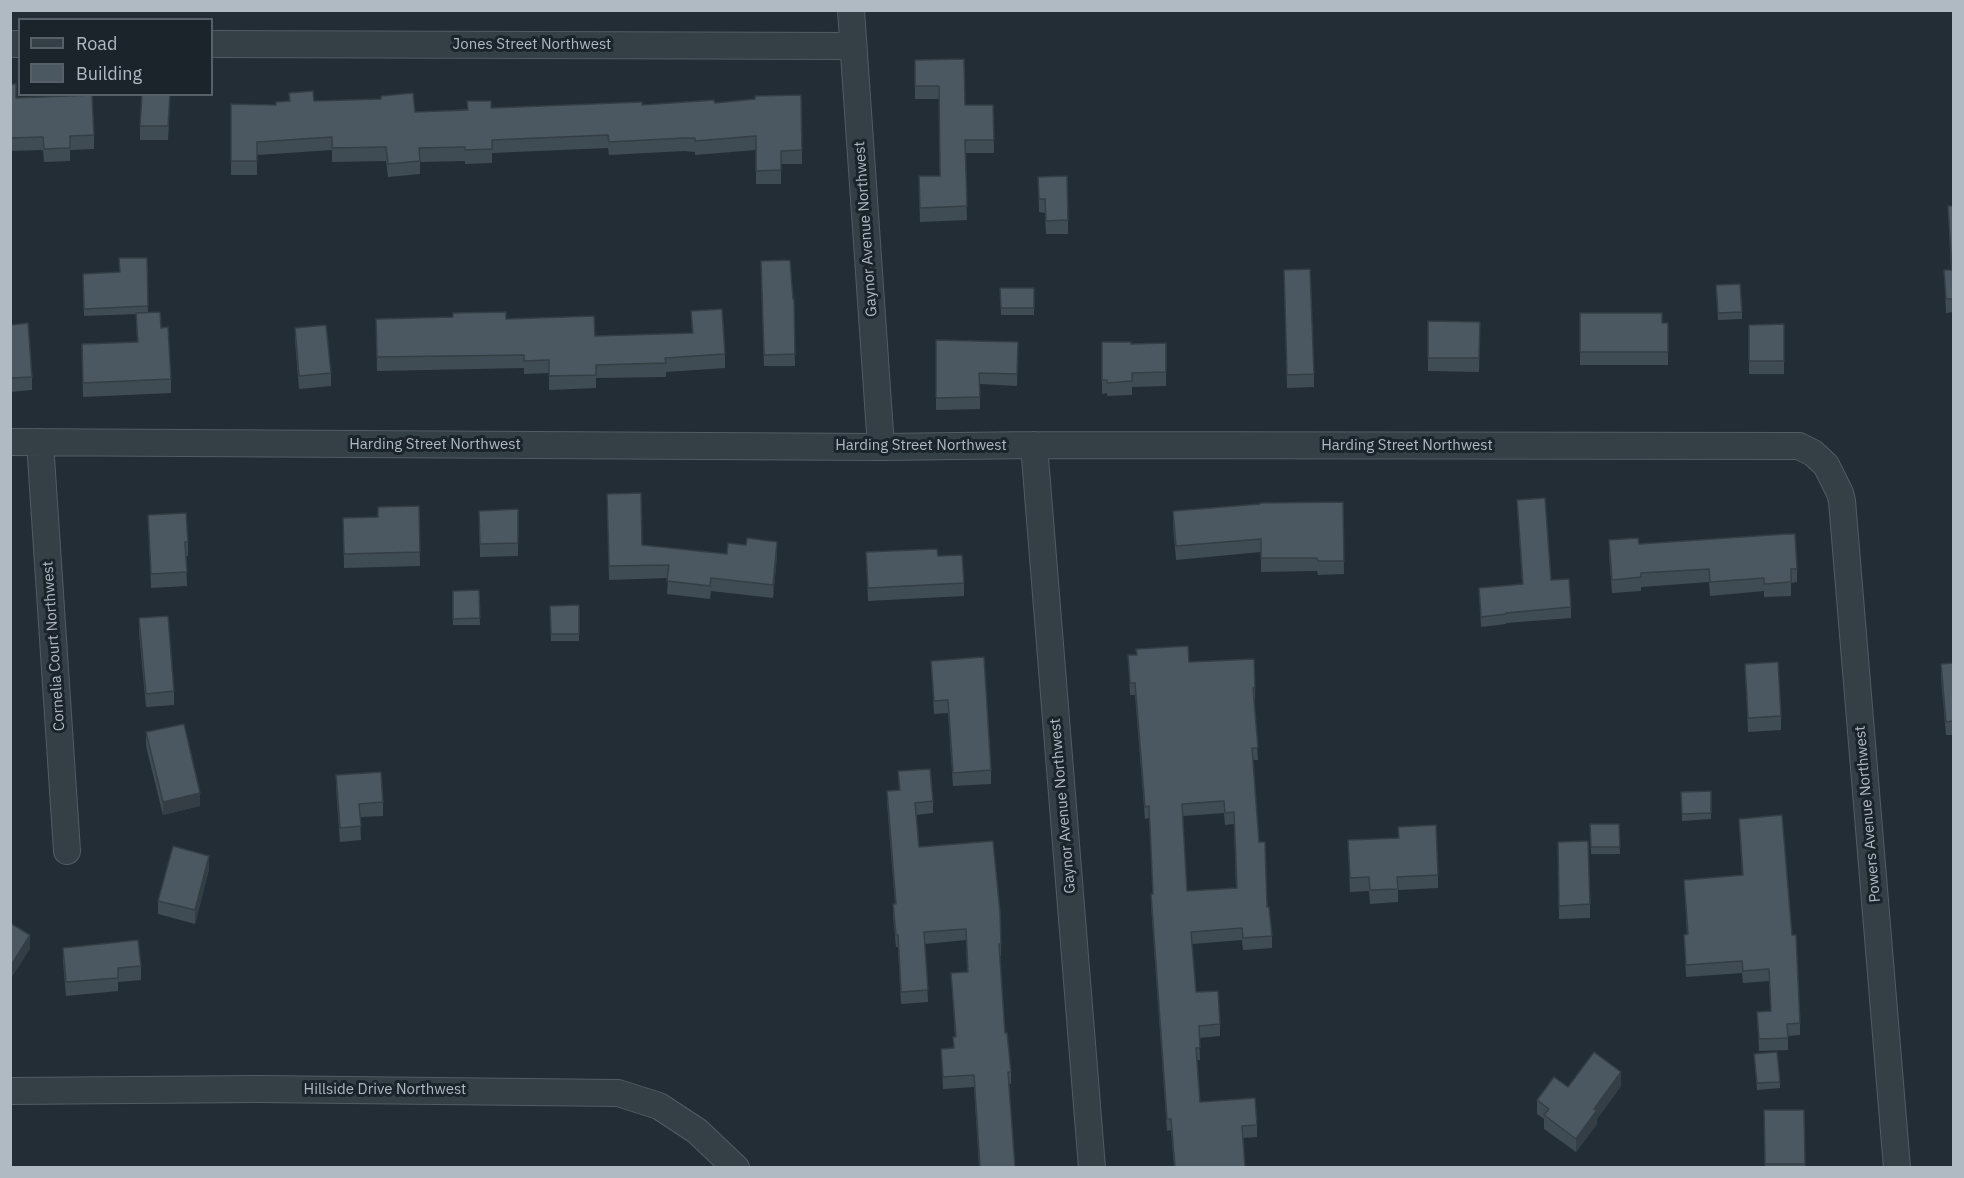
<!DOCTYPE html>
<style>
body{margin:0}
#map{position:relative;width:1964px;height:1178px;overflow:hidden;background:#222d35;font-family:"IBM Plex Sans",sans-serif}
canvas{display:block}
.frame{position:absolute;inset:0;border:12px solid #b0bac3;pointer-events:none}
.legend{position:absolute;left:18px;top:18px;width:195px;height:78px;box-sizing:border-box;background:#1b232b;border:2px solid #575f68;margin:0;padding:8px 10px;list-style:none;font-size:18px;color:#b0bac3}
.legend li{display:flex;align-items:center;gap:12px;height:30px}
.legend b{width:30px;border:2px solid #575f68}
</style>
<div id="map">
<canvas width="1964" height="1178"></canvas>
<div class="frame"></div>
<ul class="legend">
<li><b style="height:8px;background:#353f46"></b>Road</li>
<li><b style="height:16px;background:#4b5861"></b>Building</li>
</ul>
</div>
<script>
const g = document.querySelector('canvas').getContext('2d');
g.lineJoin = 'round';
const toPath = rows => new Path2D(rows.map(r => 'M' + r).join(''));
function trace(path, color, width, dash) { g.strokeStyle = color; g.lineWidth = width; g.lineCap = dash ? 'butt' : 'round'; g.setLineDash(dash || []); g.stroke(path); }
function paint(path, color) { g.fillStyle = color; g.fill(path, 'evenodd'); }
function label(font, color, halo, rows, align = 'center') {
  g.font = font + ' "IBM Plex Sans",sans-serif'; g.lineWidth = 6; g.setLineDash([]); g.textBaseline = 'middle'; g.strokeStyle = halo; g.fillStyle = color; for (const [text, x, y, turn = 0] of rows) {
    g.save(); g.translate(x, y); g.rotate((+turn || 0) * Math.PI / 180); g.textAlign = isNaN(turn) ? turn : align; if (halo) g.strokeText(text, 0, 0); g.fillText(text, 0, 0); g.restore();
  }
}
const minor = toPath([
 [851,10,881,447],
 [10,44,20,44],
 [212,44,853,46],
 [10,442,881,447,1034,445,1799,446,1813,453,1826,465,1840,493,1842,501,1897,1168],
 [40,442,67,851],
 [1034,445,1092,1168],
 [10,1091,258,1089,618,1093,659,1106,697,1131,736,1168]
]);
trace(minor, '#535c64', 28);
trace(minor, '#353f46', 26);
paint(toPath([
 [915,60,965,105,993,105,994,153,965,153,967,220,920,222,919,190,940,176,939,99,915,99],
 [10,84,16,98,94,135,94,149,70,150,70,161,44,162,43,150,10,151],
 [289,93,314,101,415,112,491,108,715,103,802,150,802,164,781,164,781,184,756,184,756,150,695,155,695,152,684,151,609,155,608,148,492,153,492,163,465,164,465,161,420,162,420,174,388,177,386,161,332,162,332,150,257,155,257,175,231,175,231,104,276,105,289,101],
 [170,105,168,140,140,140,140,126],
 [1038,177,1068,220,1068,234,1046,234,1045,213,1039,212],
 [1948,206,1953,206,1953,312,1946,313,1944,270,1951,270],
 [147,258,148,313,161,328,171,379,171,393,83,397,82,344,137,342,136,314,84,316,83,274,120,272],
 [1284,270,1314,374,1314,387,1287,388],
 [761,273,793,299,794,299,795,366,764,366],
 [1716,285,1742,312,1742,319,1718,320],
 [1000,288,1034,288,1034,315,1001,315],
 [691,311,725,354,725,368,666,372,666,377,596,378,596,388,549,390,549,373,524,374,524,368,377,371,376,319,506,319,595,336,692,333],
 [1580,313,1662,323,1668,323,1668,365,1580,365],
 [1428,321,1480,322,1479,372,1428,371],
 [1784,324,1784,374,1749,374,1749,325],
 [10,325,32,377,32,390,10,392],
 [295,328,331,373,331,386,299,389,295,341],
 [936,340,1018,342,1017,386,980,384,980,409,936,410],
 [1102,342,1131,344,1166,343,1166,386,1132,387,1132,395,1107,396,1107,393,1102,394],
 [607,494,642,545,727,554,746,545,777,555,773,598,711,591,710,599,667,594,668,578,609,580],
 [1517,500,1551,580,1571,607,1571,618,1506,623,1506,624,1481,627,1479,588,1522,584],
 [1343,502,1344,574,1318,575,1317,571,1261,572,1261,552,1176,560,1173,525,1173,511],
 [419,506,420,566,344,568,343,518,378,517],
 [518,509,518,556,480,557,479,511],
 [148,515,188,542,188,556,186,556,187,586,151,588],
 [1609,540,1797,569,1797,582,1791,583,1791,596,1764,597,1764,591,1710,596,1709,582,1641,587,1641,591,1612,593,1609,554],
 [866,552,938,556,964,583,964,596,868,601],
 [479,590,480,625,453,625,453,591],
 [579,605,579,641,551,641,550,606],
 [139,618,174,691,174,705,146,707,139,632],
 [1128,655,1189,662,1255,688,1255,700,1254,700,1258,760,1253,760,1259,842,1272,936,1272,948,1243,950,1242,940,1192,944,1196,992,1220,1024,1220,1036,1199,1038,1200,1060,1197,1060,1200,1102,1257,1125,1257,1137,1243,1138,1245,1167,1174,1167,1171,1130,1167,1131,1151,906,1151,894,1153,894,1149,818,1145,819,1135,695,1130,695],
 [1224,813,1225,825,1234,824,1236,888,1187,891,1183,816],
 [931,661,991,770,991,784,953,786,948,713,934,714],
 [1953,663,1953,735,1946,735,1941,678,1941,664],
 [1745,664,1781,716,1781,730,1748,732],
 [146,732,200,806,163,815,146,746],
 [898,771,933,801,933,813,916,815,919,847,1001,944,1001,956,1000,956,1005,1033,1011,1072,1011,1084,1009,1084,1015,1167,979,1167,974,1087,943,1089,941,1049,953,1048,953,1037,955,1037,951,973,967,972,966,940,925,944,928,1002,901,1004,898,947,896,947,893,916,893,904,895,904,887,803,887,791,899,790],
 [336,775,383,802,383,816,360,817,361,840,340,842,336,788],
 [1681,792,1711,813,1711,819,1682,821],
 [1739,819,1800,1023,1800,1035,1788,1036,1788,1050,1759,1051,1757,1012,1771,1012,1769,981,1743,983,1742,973,1686,977,1684,935,1687,935,1684,880,1742,875],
 [1590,824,1619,824,1620,854,1591,854],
 [1398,827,1438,875,1438,888,1398,890,1398,902,1370,904,1369,891,1350,892,1348,840,1398,838],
 [1558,855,1590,904,1590,918,1559,919],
 [209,869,195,924,158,914,158,901],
 [63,948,141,966,141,980,118,982,118,991,66,996,63,961],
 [1754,1054,1780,1082,1780,1088,1757,1090],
 [1621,1086,1597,1119,1597,1124,1576,1152,1544,1129,1544,1119,1537,1114,1537,1100,1568,1087],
 [1764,1110,1804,1110,1805,1167,1765,1167]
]), '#404c53');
paint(toPath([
 [777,542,777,555,773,598,773,585],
 [200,793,200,806,163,815,163,802],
 [209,856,209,869,195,924,195,910],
 [30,935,30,949,10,980,10,967],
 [1621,1072,1621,1086,1597,1119,1597,1124,1576,1152,1576,1139,1594,1109]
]), '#343e44');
const building = toPath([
 [964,59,965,105,993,105,994,140,965,140,967,206,920,208,919,176,940,176,939,86,915,86,915,60,964,59],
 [10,84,16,84,16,98,92,95,94,135,70,136,70,148,44,149,43,137,10,138,10,84],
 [313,91,314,101,381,99,381,96,413,93,415,112,468,110,467,101,491,101,491,108,642,102,642,105,714,100,715,103,755,99,755,96,801,95,802,150,781,151,781,170,756,171,756,136,695,141,695,138,684,138,609,142,608,135,492,140,492,149,465,150,465,147,419,148,420,161,388,164,386,147,332,148,332,137,257,142,257,161,231,161,231,104,276,105,276,102,290,101,289,93,313,91],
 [142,94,170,94,168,126,140,126,142,94],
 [1067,176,1068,220,1046,221,1045,199,1039,199,1038,177,1067,176],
 [1948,206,1953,206,1953,299,1946,299,1944,270,1952,270,1948,206],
 [119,258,147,258,148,306,84,309,83,274,120,272,119,258],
 [790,260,793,299,794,299,795,354,764,355,761,261,790,260],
 [1310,269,1314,374,1287,375,1284,270,1310,269],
 [1740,284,1742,312,1718,313,1716,285,1740,284],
 [1000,288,1034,288,1034,308,1001,308,1000,288],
 [722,309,725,354,665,358,666,363,596,365,596,375,549,376,549,360,524,361,524,355,377,357,376,319,453,317,453,313,506,312,506,319,594,316,595,336,693,333,691,311,722,309],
 [160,312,161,328,168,327,171,379,83,383,82,344,138,342,136,313,160,312],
 [1580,313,1662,313,1662,323,1668,323,1668,352,1580,352,1580,313],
 [1428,321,1480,322,1479,358,1428,358,1428,321],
 [28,323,32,377,10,378,10,325,28,323],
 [1784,324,1784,361,1749,361,1749,325,1784,324],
 [326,325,331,373,299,376,295,328,326,325],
 [936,340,1018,342,1017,374,979,373,980,397,936,398,936,340],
 [1102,342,1131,342,1131,344,1166,343,1166,372,1132,373,1132,381,1107,383,1107,380,1102,380,1102,342],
 [641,493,642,545,727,554,728,543,746,545,747,538,777,542,773,585,711,578,710,586,667,581,669,565,609,566,607,494,641,493],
 [1545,498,1551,580,1569,579,1571,607,1506,613,1506,614,1481,617,1479,588,1523,584,1517,500,1545,498],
 [1343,502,1344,561,1318,561,1317,558,1261,558,1261,539,1176,546,1173,511,1260,504,1260,503,1343,502],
 [419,506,420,552,344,554,343,518,378,517,378,507,419,506],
 [518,509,518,543,480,544,479,511,518,509],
 [186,513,188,542,185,542,187,572,151,574,148,515,186,513],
 [1786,534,1795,534,1797,569,1791,569,1791,582,1764,584,1764,578,1710,582,1709,569,1641,573,1641,577,1612,580,1609,540,1638,538,1639,544,1786,534],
 [937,549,938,556,962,555,964,583,868,588,866,552,937,549],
 [479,590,480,618,453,619,453,591,479,590],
 [579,605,579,634,551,634,550,606,579,605],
 [168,616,174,691,146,694,139,618,168,616],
 [1188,646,1189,662,1254,659,1255,688,1253,688,1258,748,1252,748,1259,842,1265,842,1267,907,1269,907,1272,936,1243,938,1242,928,1191,932,1196,992,1218,991,1220,1024,1199,1026,1200,1048,1196,1048,1200,1102,1255,1098,1257,1125,1242,1126,1245,1167,1175,1167,1171,1119,1167,1119,1151,894,1153,894,1149,806,1145,807,1135,683,1130,683,1128,655,1137,655,1136,649,1188,646],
 [1224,801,1225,813,1234,812,1237,888,1187,891,1182,804,1224,801],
 [984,657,991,770,953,773,948,700,934,701,931,661,984,657],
 [1778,662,1781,716,1748,718,1745,664,1778,662],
 [1953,663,1953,721,1946,722,1941,664,1953,663],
 [184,724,200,793,163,802,146,732,184,724],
 [930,769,933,801,915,803,919,847,993,841,1000,912,1001,944,999,944,1005,1033,1007,1033,1011,1072,1008,1072,1015,1167,980,1167,974,1075,943,1077,941,1049,954,1048,953,1037,956,1037,951,973,968,972,966,929,924,932,928,990,901,992,898,935,896,935,893,904,896,904,887,791,900,790,898,771,930,769],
 [381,772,383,802,359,804,361,826,340,828,336,775,381,772],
 [1711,791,1711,813,1682,814,1681,792,1711,791],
 [1782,815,1792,935,1796,935,1800,1023,1787,1024,1788,1038,1759,1039,1757,1012,1771,1011,1769,969,1743,971,1742,961,1686,965,1684,935,1688,934,1684,880,1743,875,1739,819,1782,815],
 [1590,824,1619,824,1620,847,1591,847,1590,824],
 [1436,825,1438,875,1397,877,1398,889,1370,890,1369,877,1350,878,1348,840,1399,838,1398,827,1436,825],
 [1588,841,1590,904,1559,906,1558,842,1588,841],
 [173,846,209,856,195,910,158,901,173,846],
 [10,923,30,935,10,967,10,923],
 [138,940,141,966,118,968,118,978,66,982,63,948,138,940],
 [1594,1052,1621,1072,1594,1109,1597,1110,1576,1139,1544,1115,1549,1109,1537,1100,1554,1077,1568,1087,1594,1052],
 [1777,1052,1780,1082,1757,1083,1754,1054,1777,1052],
 [1764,1110,1804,1110,1805,1164,1765,1164,1764,1110]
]);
paint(building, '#4b5861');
trace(building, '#343e44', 1.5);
label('15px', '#b0bac3', '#1b232b', [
 ["Jones Street Northwest",532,45],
 ["Gaynor Avenue Northwest",866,229,-94],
 ["Harding Street Northwest",435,445],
 ["Harding Street Northwest",921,446],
 ["Harding Street Northwest",1407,446],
 ["Cornelia Court Northwest",54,646,-94],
 ["Gaynor Avenue Northwest",1063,806,-95],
 ["Powers Avenue Northwest",1868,814,-95],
 ["Hillside Drive Northwest",385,1090]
]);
</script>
